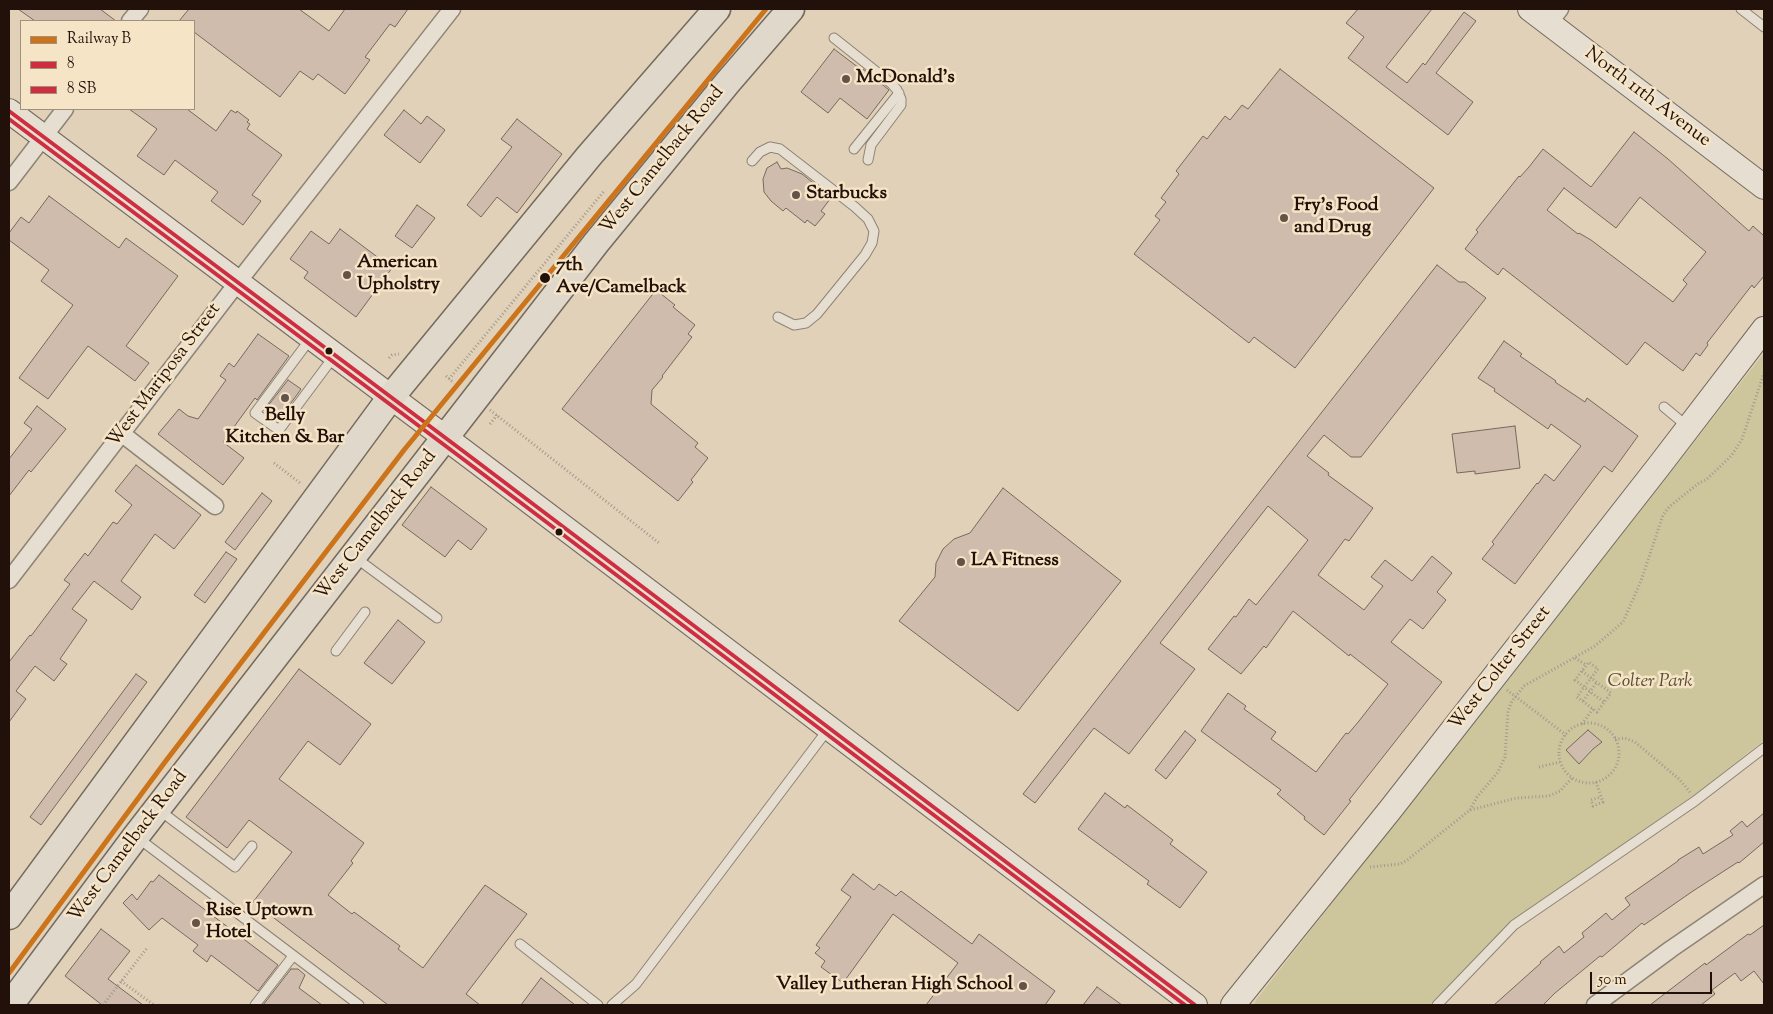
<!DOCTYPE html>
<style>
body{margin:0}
#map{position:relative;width:1773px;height:1014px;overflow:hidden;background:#e0d1b8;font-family:"Sorts Mill Goudy",serif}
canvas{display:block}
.frame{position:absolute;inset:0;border:10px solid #22110b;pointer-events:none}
.legend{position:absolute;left:20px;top:20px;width:175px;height:90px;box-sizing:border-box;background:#f5e4c6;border:1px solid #a1907b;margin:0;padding:6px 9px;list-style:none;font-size:15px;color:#22110b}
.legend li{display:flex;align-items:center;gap:10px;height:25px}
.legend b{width:25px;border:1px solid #a1907b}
.scale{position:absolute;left:1590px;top:972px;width:122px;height:22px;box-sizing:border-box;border:2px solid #22110b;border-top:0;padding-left:6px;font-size:15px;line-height:18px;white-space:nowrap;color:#22110b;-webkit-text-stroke:4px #f5e4c6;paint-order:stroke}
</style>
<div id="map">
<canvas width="1773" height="1014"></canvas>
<div class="frame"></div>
<ul class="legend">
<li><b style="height:6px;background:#cb741c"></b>Railway B</li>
<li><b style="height:6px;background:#cf2e41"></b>8</li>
<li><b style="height:6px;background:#cf2e41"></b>8 SB</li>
</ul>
<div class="scale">50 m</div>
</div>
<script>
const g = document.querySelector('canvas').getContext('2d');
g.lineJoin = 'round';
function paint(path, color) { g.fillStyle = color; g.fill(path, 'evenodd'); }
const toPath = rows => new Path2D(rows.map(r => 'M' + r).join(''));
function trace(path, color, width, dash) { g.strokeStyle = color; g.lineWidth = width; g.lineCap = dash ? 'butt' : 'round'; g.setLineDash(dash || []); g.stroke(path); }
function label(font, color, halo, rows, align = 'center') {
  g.font = font + ' "Sorts Mill Goudy",serif'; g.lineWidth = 5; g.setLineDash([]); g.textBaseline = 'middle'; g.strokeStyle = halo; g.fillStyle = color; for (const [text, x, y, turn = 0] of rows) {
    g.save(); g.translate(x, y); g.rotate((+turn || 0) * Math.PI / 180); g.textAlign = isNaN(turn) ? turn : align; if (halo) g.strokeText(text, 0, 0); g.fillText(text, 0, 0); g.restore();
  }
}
paint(toPath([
 [1764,353,1764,740,1705,787,1545,899,1472,963,1429,1005,1254,1005,1256,1000]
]), '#cdc59c');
const building = toPath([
 [18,9,100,9,116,21,35,21,18,9],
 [189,9,299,9,329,31,345,9,408,9,395,27,390,24,365,57,370,60,345,94,318,74,313,80,300,71,280,97,194,32,194,21,179,21,189,9],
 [1358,9,1432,9,1386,67,1407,83,1423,63,1425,65,1464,12,1476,21,1436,73,1473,102,1448,135,1348,58,1364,37,1346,23,1358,9],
 [834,49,863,71,863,69,889,90,867,119,840,98,828,113,801,92,834,49],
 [1280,69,1434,188,1295,368,1254,337,1249,343,1134,254,1160,220,1155,216,1166,202,1161,198,1179,174,1176,171,1203,136,1207,139,1225,116,1230,120,1242,105,1248,109,1280,69],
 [129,109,187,109,216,131,231,110,236,113,237,111,249,120,247,122,250,124,247,129,282,155,252,195,261,201,243,225,211,201,218,192,175,160,164,175,137,156,157,129,129,109],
 [404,110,421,124,427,116,445,130,420,163,384,135,404,110],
 [517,119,562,154,517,213,497,197,481,217,467,205,512,147,501,139,517,119],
 [1634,132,1668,159,1749,231,1753,226,1764,236,1764,276,1754,288,1752,285,1707,343,1708,345,1700,356,1696,353,1683,371,1645,342,1627,365,1503,268,1498,275,1465,249,1478,232,1476,230,1519,176,1520,177,1529,167,1543,149,1591,187,1634,132],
 [1564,188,1616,228,1640,197,1706,252,1683,280,1687,284,1673,302,1591,240,1579,233,1578,234,1547,210,1564,188],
 [777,162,781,169,787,168,802,174,817,186,815,188,830,199,821,211,825,214,815,226,807,220,805,223,786,208,783,211,771,201,764,192,763,179,767,168,777,162],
 [49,196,119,248,126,238,178,276,126,346,149,363,135,381,88,346,48,399,19,378,73,305,41,281,49,270,9,240,9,233,21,217,29,223,49,196],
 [417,205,435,218,412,248,395,236,417,205],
 [340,229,392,268,356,317,304,278,308,272,290,259,311,231,329,244,340,229],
 [1437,265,1459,282,1465,282,1486,298,1361,457,1351,457,1324,435,1307,456,1329,473,1328,475,1373,508,1349,541,1345,539,1318,575,1364,610,1383,586,1371,577,1385,560,1412,581,1432,556,1452,573,1437,592,1446,600,1423,629,1410,619,1391,642,1442,682,1349,800,1351,801,1324,835,1304,819,1305,817,1277,794,1281,790,1201,731,1228,693,1246,706,1244,709,1276,732,1271,739,1316,772,1346,733,1348,734,1359,721,1388,684,1350,654,1349,656,1293,611,1266,648,1264,646,1241,674,1208,649,1234,616,1236,617,1249,599,1256,605,1308,540,1268,506,1160,643,1195,669,1129,754,1094,728,1035,803,1023,794,1437,265],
 [656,290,675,305,673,307,695,325,688,334,692,337,662,376,663,377,652,390,651,404,698,443,695,447,708,458,691,480,693,482,678,501,562,409,656,290],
 [258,334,289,356,257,400,255,398,223,442,244,458,223,485,158,434,179,409,188,416,198,419,226,380,220,376,229,363,234,367,258,334],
 [1504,341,1522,354,1520,356,1556,381,1555,382,1585,402,1587,398,1638,436,1612,472,1604,466,1515,584,1482,559,1494,544,1492,542,1537,483,1538,484,1545,474,1554,481,1581,446,1551,424,1548,429,1494,391,1495,389,1478,378,1504,341],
 [288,380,301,389,281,417,267,407,288,380],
 [37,406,66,429,31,472,29,470,9,496,9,459,32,429,24,423,37,406],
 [1515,426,1520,468,1475,474,1475,471,1457,473,1452,434,1515,426],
 [136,465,201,515,174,549,155,534,121,581,141,597,132,610,94,581,72,609,87,620,60,659,67,664,54,681,35,666,16,691,26,699,9,722,9,662,30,635,31,636,70,584,64,580,85,553,88,556,113,522,117,524,132,505,115,491,136,465],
 [431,487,487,529,471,550,458,540,445,557,402,525,431,487],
 [1003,488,1121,581,1018,711,899,621,935,577,936,563,943,549,954,539,970,533,1003,488],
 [262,493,272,501,235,550,225,542,262,493],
 [226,552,237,559,205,603,194,595,226,552],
 [398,620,425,642,392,684,364,663,398,620],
 [299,669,371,724,340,765,308,741,279,779,364,843,351,861,353,863,328,895,352,914,354,912,400,946,398,949,423,968,485,885,527,914,466,994,480,1005,388,1005,253,902,292,852,249,820,227,848,186,817,299,669],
 [136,674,147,682,41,825,30,817,136,674],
 [1588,730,1602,742,1593,749,1579,764,1566,750,1588,730],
 [1185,731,1196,740,1166,779,1155,770,1185,731],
 [1105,793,1125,808,1127,805,1173,840,1170,844,1207,872,1180,908,1147,884,1149,881,1078,829,1105,793],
 [1764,813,1764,842,1739,863,1738,862,1693,891,1644,925,1642,923,1602,957,1600,956,1555,993,1543,1005,1494,1005,1541,963,1540,962,1559,946,1564,953,1584,937,1582,933,1606,913,1612,920,1630,905,1625,898,1678,861,1678,860,1699,847,1703,854,1733,835,1730,831,1742,821,1747,827,1764,813],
 [853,874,874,890,879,884,896,896,901,891,972,944,979,934,1055,991,1045,1005,926,1005,958,963,893,914,843,983,821,967,825,961,815,953,820,948,816,945,851,897,841,890,853,874],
 [159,875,278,965,258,991,211,955,207,962,193,951,198,945,162,918,149,930,123,903,132,894,137,900,151,881,153,882,159,875],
 [1764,925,1764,984,1754,971,1741,981,1735,973,1712,990,1715,994,1701,1005,1650,1005,1705,963,1706,965,1748,934,1750,935,1764,925],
 [101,929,130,951,108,979,143,1005,102,1005,65,976,101,929],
 [291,969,298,969,305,975,299,988,322,1005,263,1005,291,969],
 [541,978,575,1005,521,1005,541,978],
 [1097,987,1122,1005,1083,1005,1097,987]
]);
paint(building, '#cfbcac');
trace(building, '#746a5d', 1);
const lane = toPath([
 [1741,9,1764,27],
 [834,38,892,84,897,90,901,99,901,105,871,145,868,160],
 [854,149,899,93],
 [752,161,760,152,770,147,780,149,855,207,868,219,874,231,872,243,865,255,817,314,806,323,794,325,778,317],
 [311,338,255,413,279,430,335,355],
 [1664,407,1688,427],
 [356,558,437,618],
 [336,651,365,612],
 [159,810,235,867,252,846],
 [138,838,359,1005],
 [520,944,598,1005],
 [255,1005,293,956],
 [612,1005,636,984,829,728],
 [1437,1005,1514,925,1695,801,1764,748]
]);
const street = toPath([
 [130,21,140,9],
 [1549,23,1560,9],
 [9,182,65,109],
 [121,433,215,506],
 [9,580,238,282,452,9],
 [1595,1005,1671,949,1764,885]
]);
const secondary = toPath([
 [1530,9,1764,187],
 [9,111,467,454,1195,1005],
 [1233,1005,1390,810,1659,466,1764,329]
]);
const primary = toPath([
 [9,916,391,397,589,156,717,9],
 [10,1005,136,836,596,243,728,82,791,9]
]);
trace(lane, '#8e8375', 11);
trace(street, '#8e8375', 19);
trace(secondary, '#746a5d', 26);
trace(primary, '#746a5d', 29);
trace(toPath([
 [389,358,392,355,399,354],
 [446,376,454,383],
 [449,379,605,190],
 [490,410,659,543],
 [490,424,497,415],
 [274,463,300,483],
 [1575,658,1586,665],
 [1582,671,1591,678,1611,693,1597,712,1577,697,1584,687,1598,669,1589,662,1575,680,1584,687,1604,702],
 [1507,690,1566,735],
 [1583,701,1597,682],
 '1559 753a30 30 0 1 1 60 0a30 30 0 1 1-60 0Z',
 [1582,724,1593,709],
 [1615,739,1625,738,1635,742,1679,779,1690,792],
 [1539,767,1560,762],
 [1596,782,1603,802,1593,806,1591,800,1601,797],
 [1470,810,1477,797,1498,772,1505,757,1508,711,1512,701,1524,686,1595,646,1623,622,1641,581,1663,515,1669,507,1699,483,1706,480,1732,455,1742,439,1764,373],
 [1370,867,1400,864,1406,861,1470,810,1517,798,1549,796,1560,791,1572,778],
 [121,981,154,1005],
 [103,1005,147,948]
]), '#a0998e', 3, [1, 2.5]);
trace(lane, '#e5ded1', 9);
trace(street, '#e5ded1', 16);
trace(secondary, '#e5ded1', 24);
trace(primary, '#e0d8ca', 26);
trace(toPath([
 [9,111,467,454,1195,1005]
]), '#cf2e41', 4);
trace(toPath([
 [9,119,463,459,1185,1005]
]), '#cf2e41', 4);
trace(toPath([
 [9,973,165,762,404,450,766,9]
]), '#cb741c', 5);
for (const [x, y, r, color] of [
 [846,79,5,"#645448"],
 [796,195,5,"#645448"],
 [1284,218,5,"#645448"],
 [347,275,5,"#645448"],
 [545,278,6,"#22110b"],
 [329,351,4.5,"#22110b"],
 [285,398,5,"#645448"],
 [559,532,4.5,"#22110b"],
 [961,562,5,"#645448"],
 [196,923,5,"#645448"],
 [1023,986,5,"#645448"]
]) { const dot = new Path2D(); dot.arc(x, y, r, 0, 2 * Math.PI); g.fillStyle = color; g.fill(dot); trace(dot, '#f5e4c6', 2); }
label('bold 19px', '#22110b', '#f5e4c6', [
 ["McDonald's",856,79],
 ["Starbucks",806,195],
 ["Fry's Food",1294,207],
 ["and Drug",1294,229],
 ["American",357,264],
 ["Upholstry",357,286],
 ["Belly",285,417,"center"],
 ["Kitchen & Bar",285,439,"center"],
 ["LA Fitness",971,562],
 ["Rise Uptown",206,912],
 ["Hotel",206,934],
 ["Valley Lutheran High School",1013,986,"right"]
], 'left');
label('19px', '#22110b', '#f5e4c6', [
 ["North 11th Avenue",1647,98,37],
 ["West Camelback Road",663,161,-51],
 ["West Mariposa Street",165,376,-53],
 ["West Camelback Road",377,526,-52],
 ["West Colter Street",1501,669,-52],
 ["West Camelback Road",129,847,-53]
]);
label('bold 19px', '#22110b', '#f5e4c6', [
 ["7th",556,267],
 ["Ave/Camelback",556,289]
], 'left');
label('italic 19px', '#584d36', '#f5e4c6', [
 ["Colter Park",1650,683]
]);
</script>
